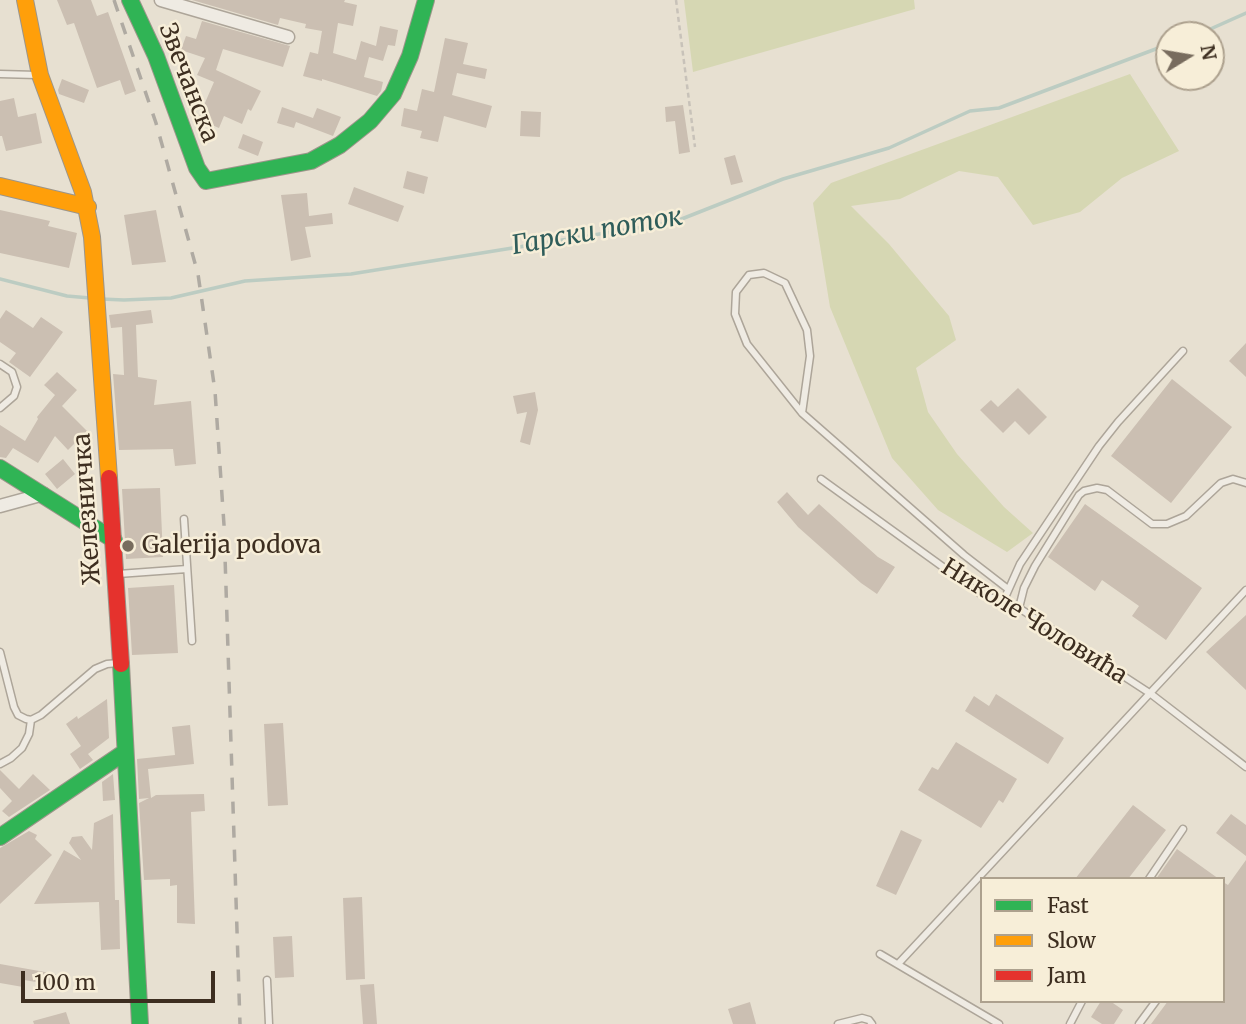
<!DOCTYPE html>
<meta charset="utf-8">
<style>
body{margin:0}
#map{position:relative;width:1246px;height:1024px;overflow:hidden;background:#e7e0d1;font-family:Merriweather,serif}
canvas{display:block}
.legend{position:absolute;left:980px;top:877px;width:245px;height:126px;box-sizing:border-box;background:#f7eed8;border:2px solid #ada18e;margin:0;padding:9px 12px;list-style:none;font-size:21px;color:#3d2e20}
.legend li{display:flex;align-items:center;gap:14px;height:35px}
.legend b{width:35px;border:2px solid #ada18e}
.north{position:absolute;left:1155px;top:21px;width:70px;height:70px;box-sizing:border-box;background:#f7eed8;border:2px solid #ada18e;border-radius:50%;rotate:79deg;font-size:19px;font-weight:700;line-height:28px;text-align:center;color:#3d2e20}
.north::after{content:'';display:block;margin:auto;width:24px;height:32px;background:#786c5e;clip-path:polygon(50% 0,100% 100%,50% 72%,0 100%)}
.scale{position:absolute;left:21px;top:971px;width:194px;height:32px;box-sizing:border-box;border:4px solid #3d2e20;border-top:0;padding-left:9px;font-size:21px;line-height:24px;white-space:nowrap;color:#3d2e20;-webkit-text-stroke:5px #f7eed8;paint-order:stroke}
</style>
<div id="map">
<canvas width="1246" height="1024"></canvas>
<ul class="legend">
<li><b style="height:9px;background:#30b455"></b>Fast</li>
<li><b style="height:9px;background:#ff9f0a"></b>Slow</li>
<li><b style="height:9px;background:#e5322d"></b>Jam</li>
</ul>
<div class="north">N</div>
<div class="scale">100 m</div>
</div>
<script>
const g = document.querySelector('canvas').getContext('2d');
g.lineJoin = 'round';
function paint(path, color) { g.fillStyle = color; g.fill(path, 'evenodd'); }
const toPath = rows => new Path2D(rows.map(r => 'M' + r).join(''));
function trace(path, color, width, dash) { g.strokeStyle = color; g.lineWidth = width; g.lineCap = dash ? 'butt' : 'round'; g.setLineDash(dash || []); g.stroke(path); }
function label(font, color, halo, rows, align = 'center') {
  g.font = font + ' Merriweather,serif'; g.lineWidth = 5; g.setLineDash([]); g.textBaseline = 'middle'; g.strokeStyle = halo; g.fillStyle = color; for (const [text, x, y, turn = 0] of rows) {
    g.save(); g.translate(x, y); g.rotate((+turn || 0) * Math.PI / 180); g.textAlign = isNaN(turn) ? turn : align; if (halo) g.strokeText(text, 0, 0); g.fillText(text, 0, 0); g.restore();
  }
}
paint(toPath([
 [684,0,914,0,915,9,693,72],
 [1130,74,1179,151,1122,178,1080,212,1033,225,998,177,959,171,900,199,851,206,889,244,949,316,956,340,916,368,928,412,957,454,1004,507,1033,533,1007,552,938,510,892,458,830,307,813,203,831,183]
]), '#d6d7b3');
trace(toPath([
 [1197,35,1246,13],
 [0,279,67,296,90,298],
 [101,299,124,300,171,298,245,281,351,274,674,222,783,179,889,148,970,111,999,108,1169,44]
]), '#bcccc2', 3.5);
paint(toPath([
 [57,0,91,0,97,16,108,12,136,91,125,95,120,80,97,88,74,23,67,25],
 [192,0,345,0,344,2,357,5,353,26,338,23,333,53,356,60,361,41,376,46,380,26,398,30,395,46,388,45,383,61,369,57,364,77,383,82,381,91,377,96,322,79,322,81,303,76,310,52,318,54,322,31,305,28,306,24,280,18,278,25],
 [202,21,290,46,283,67,223,49,216,70,261,91,251,111,248,109,242,124,224,116,219,128,198,119,214,82,197,75,205,58,181,50,186,36,196,39],
 [445,38,468,43,463,64,487,69,485,79,457,73,452,95,492,106,486,128,444,116,438,142,420,138,422,131,401,126,404,108,417,111,422,89,434,92],
 [62,79,89,90,84,103,59,94,58,90],
 [14,98,18,117,36,113,42,143,6,151,2,136,0,136,0,101],
 [683,105,690,152,679,154,675,121,666,122,665,107],
 [282,107,313,118,317,108,341,117,333,136,296,122,294,128,277,123],
 [521,111,541,112,540,137,520,136],
 [243,134,263,142,258,156,238,148],
 [735,155,743,182,731,185,724,158],
 [407,171,428,177,424,194,403,188],
 [354,187,404,206,398,222,348,204],
 [307,193,309,216,332,213,333,224,305,227,311,257,291,261,281,195],
 [0,210,50,221,48,226,77,233,69,268,0,253],
 [156,210,166,262,132,265,124,215],
 [6,310,33,328,41,317,63,332,30,377,9,362,16,353,0,342,0,319],
 [151,310,153,323,136,325,138,377,157,380,154,405,191,401,196,464,175,466,173,449,119,450,113,374,124,375,122,327,111,328,109,315],
 [1246,343,1246,377,1229,361],
 [57,372,77,390,62,406,87,431,68,450,55,436,38,463,13,448,6,458,0,457,0,425,25,441,38,419,37,417,55,395,44,385],
 [1172,379,1232,427,1171,503,1111,456],
 [1018,388,1047,417,1029,435,1015,421,1003,433,980,410,991,400,998,407],
 [535,392,538,410,530,445,520,442,527,412,517,414,513,396],
 [63,459,75,474,57,489,45,474],
 [160,488,163,557,126,559,122,489],
 [787,492,808,515,819,504,878,557,895,567,877,594,861,583,798,527,777,502],
 [1085,504,1202,588,1166,640,1132,616,1139,606,1102,580,1095,591,1048,557],
 [174,585,178,653,132,655,128,588],
 [1246,615,1246,690,1206,652],
 [996,694,1064,738,1048,764,965,711,974,696,989,706],
 [107,699,109,738,88,754,93,760,80,769,70,754,81,746,66,724,77,716,78,719],
 [283,723,288,805,268,806,264,724],
 [190,725,194,764,148,769,151,798,156,795,204,794,205,811,191,812,195,924,177,923,177,885,170,886,170,879,144,880,139,803,149,798,139,799,137,759,175,755,172,727],
 [956,742,1017,779,1003,803,999,800,981,828,918,790,932,767,938,770],
 [0,770,19,789,33,774,50,790,9,817,2,811,12,801,0,788],
 [113,774,115,800,103,801,102,782],
 [1133,805,1166,830,1128,879,1075,879],
 [113,814,115,900,119,900,120,949,101,950,99,902,34,904,64,850,81,860,69,843,72,837,82,836,92,850,94,823],
 [1231,814,1246,825,1246,856,1216,833],
 [901,830,922,840,896,895,876,886],
 [29,831,37,835,35,839,52,855,0,904,0,848],
 [1177,849,1219,879,1156,879],
 [1246,860,1246,1024,1151,1024,1168,1001,1223,1001,1223,882,1228,885],
 [362,897,365,979,346,980,343,898],
 [292,936,294,977,275,978,273,937],
 [0,964,56,974,54,985,24,980,23,987,0,983],
 [374,984,377,1024,363,1024,360,985],
 [1101,1001,1110,1001,1123,1010,1114,1024,1102,1024,1091,1017],
 [750,1002,756,1024,733,1024,728,1009],
 [66,1012,70,1024,34,1024,33,1021]
]), '#cbbfb2');
const lane = toPath([
 [0,74,37,75],
 [0,364,12,372,17,387,14,396,0,408],
 [802,413,810,356,807,330,785,283,764,273,749,275,736,292,735,314,747,344,802,413,964,555,1008,589],
 [821,479,979,593,1019,608,1151,694,1246,767],
 [184,519,192,641],
 [118,574,187,569],
 [1003,602,1020,564,1099,446,1118,422,1183,351],
 [1019,608,1024,588,1035,566,1079,495,1084,491,1097,488,1107,490,1152,524,1167,524,1186,516,1221,483,1233,479,1246,483],
 [0,652,14,707,18,715,26,719,31,720,41,715,95,669,107,664,119,663],
 [0,764,11,758,22,748,29,734,31,720],
 [1149,879,1183,829],
 [880,954,999,1024],
 [898,964,1246,590],
 [267,980,269,1024],
 [838,1024,862,1018,869,1020,872,1024],
 [1070,1024,1082,1001],
 [1139,1024,1156,1001]
]);
const street = toPath([
 [161,0,288,37],
 [0,506,44,494]
]);
const fast = toPath([
 [130,0,156,56,197,168,206,181,311,161,340,145,370,121,393,94,410,56,426,0],
 [0,468,114,540],
 [121,664,140,1024],
 [0,837,125,752]
]);
const slow = toPath([
 [25,0,40,75,83,192,92,237,109,478],
 [0,186,88,207]
]);
const jam = toPath([
 [109,478,121,664]
]);
trace(lane, '#ada599', 9);
trace(street, '#ada599', 15);
trace(fast, '#9c958a', 18);
trace(slow, '#9c958a', 18);
trace(jam, '#9c958a', 18);
trace(toPath([
 [676,0,695,147]
]), '#c8c2b9', 2.5, [5, 3.5]);
trace(lane, '#efebe3', 6);
trace(street, '#efebe3', 12);
trace(fast, '#30b455', 16);
trace(slow, '#ff9f0a', 16);
trace(jam, '#e5322d', 16);
trace(toPath([
 [114,0,156,123,198,274,215,391,224,525,240,1024]
]), '#afaaa2', 3.5, [12, 12]);
for (const [x, y, r, color] of [
 [128,546,7,"#786c5e"]
]) { const dot = new Path2D(); dot.arc(x, y, r, 0, 2 * Math.PI); g.fillStyle = color; g.fill(dot); trace(dot, '#f7eed8', 2.5); }
label('24px', '#3d2e20', '#f7eed8', [
 ["Звечанска",188,83,69],
 ["Железничка",88,509,-94],
 ["Николе Чоловића",1034,622,32]
]);
label('24px', '#3d2e20', '#f7eed8', [
 ["Galerija podova",142,546]
], 'left');
label('italic 26px', '#2f5d5a', '#f7eed8', [
 ["Гарски поток",597,232,-10]
]);
</script>
